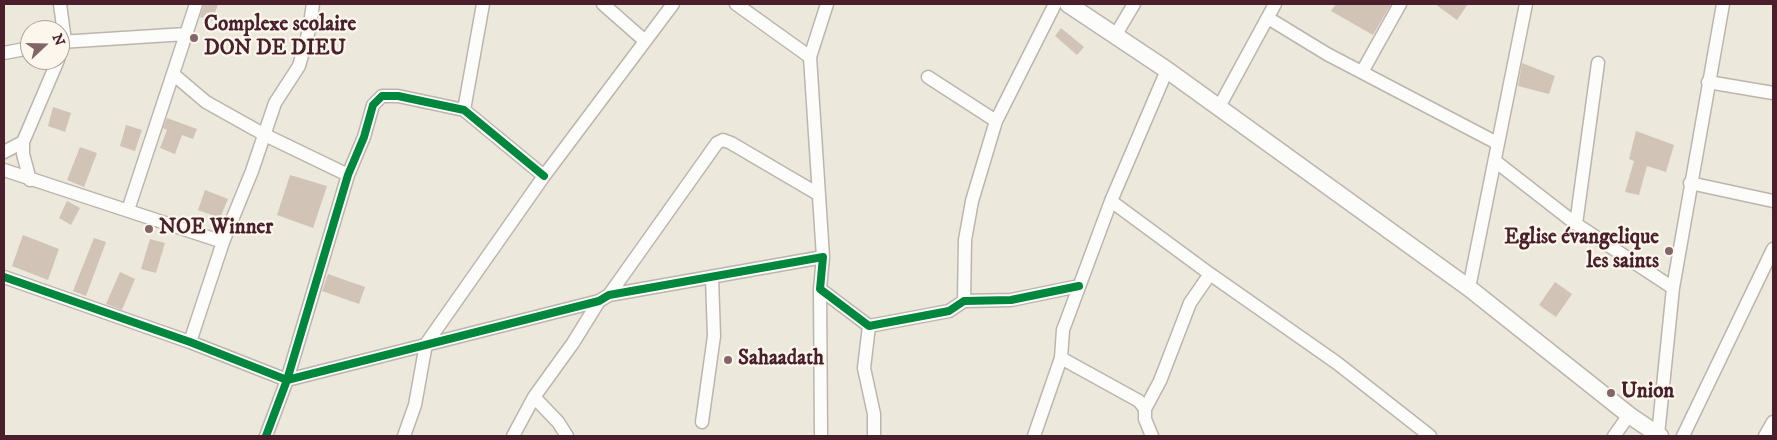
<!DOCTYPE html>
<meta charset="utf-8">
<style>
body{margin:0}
#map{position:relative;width:1777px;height:440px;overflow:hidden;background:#ece8db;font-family:"IM FELL DW Pica",serif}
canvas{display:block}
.frame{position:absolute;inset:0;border:5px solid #4a1f2b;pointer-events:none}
.north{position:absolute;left:20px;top:20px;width:50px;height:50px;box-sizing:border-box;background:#fbf7ec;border:1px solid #b4a19f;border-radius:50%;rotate:69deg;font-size:14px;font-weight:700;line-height:20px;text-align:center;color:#4a1f2b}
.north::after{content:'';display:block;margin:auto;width:18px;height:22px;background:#836569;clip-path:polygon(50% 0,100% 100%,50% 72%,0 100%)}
</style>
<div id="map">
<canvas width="1777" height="440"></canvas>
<div class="frame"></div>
<div class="north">N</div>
</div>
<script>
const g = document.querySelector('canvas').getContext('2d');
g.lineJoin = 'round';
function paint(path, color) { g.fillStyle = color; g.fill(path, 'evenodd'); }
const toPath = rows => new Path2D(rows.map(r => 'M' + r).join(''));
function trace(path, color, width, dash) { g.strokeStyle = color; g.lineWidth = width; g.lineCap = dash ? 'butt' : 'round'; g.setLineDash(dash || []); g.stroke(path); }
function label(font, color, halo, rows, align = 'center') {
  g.font = font + ' "IM FELL DW Pica",serif'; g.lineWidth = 4.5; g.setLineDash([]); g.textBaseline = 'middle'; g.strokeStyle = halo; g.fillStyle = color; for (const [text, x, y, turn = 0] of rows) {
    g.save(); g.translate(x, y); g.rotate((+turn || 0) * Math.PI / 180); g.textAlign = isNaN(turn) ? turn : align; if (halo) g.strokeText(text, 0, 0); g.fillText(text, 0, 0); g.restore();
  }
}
paint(toPath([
 [204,4,218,4,212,21,200,17],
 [1336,4,1391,4,1373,35,1331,11],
 [1435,4,1468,4,1457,20],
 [1061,28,1084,47,1077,55,1055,36],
 [1522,63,1555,76,1549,94,1518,86],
 [53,107,71,113,65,132,48,126],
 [167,118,197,129,193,139,182,135,175,154,160,148,167,130,163,128],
 [126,125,142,130,135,151,120,146],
 [1636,131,1674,145,1666,172,1647,166,1639,195,1625,192,1634,161,1629,159],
 [80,147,97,153,84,187,67,180],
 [290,175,327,186,313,228,277,215],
 [205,190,228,199,220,218,198,210],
 [67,201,80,208,71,225,59,218],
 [23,235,59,249,48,280,12,266],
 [94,238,106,242,86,296,73,291],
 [150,239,165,243,156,273,141,269],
 [120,272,135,279,122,310,106,304],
 [328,274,365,287,359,304,322,291],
 [1555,282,1572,294,1556,317,1539,305]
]), '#d2c3b7');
const minor = toPath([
 [60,4,65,41,62,48],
 [603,4,645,41],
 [736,4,810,57],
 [1268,18,1327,54,1497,143],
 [1115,36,1134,4],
 [60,42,186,34],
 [4,53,30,48],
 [1362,72,1400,4],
 [173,74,206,102,265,135,348,175],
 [928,77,996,121],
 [1708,82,1773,93],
 [1219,107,1275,4],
 [464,110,483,4],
 [4,152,23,142],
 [1495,161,1576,224,1673,288],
 [4,170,223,242],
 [30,180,23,154,23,142,58,60],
 [1690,183,1773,201],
 [1111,201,1210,274,1337,363,1430,436],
 [128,210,196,4],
 [1576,224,1598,63],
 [823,257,810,57,827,4],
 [4,277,190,342,287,380,599,301,609,295,823,257,820,289,869,326,949,311,964,301,1011,300,1079,286],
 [1469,288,1526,4],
 [820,289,821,436],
 [609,295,717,143,723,140,731,143,818,194],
 [964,301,965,240,972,201,996,121,1055,4],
 [869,326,864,368,874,414,874,436],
 [190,342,223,242,252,171,275,103,299,66,309,30,313,4],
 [1061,358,1139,401,1145,409,1145,419,1152,436],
 [534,397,558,422,567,436],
 [1145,409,1160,381,1190,303,1210,274],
 [702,422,714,336,712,278],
 [1658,435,1673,288,1723,4],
 [266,436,287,380,348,175,364,137,373,105,382,96,398,96,464,110,544,176],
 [404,436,415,405,426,344,544,176,673,4],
 [513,436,534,397,573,343,599,301],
 [1034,436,1061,358,1063,330,1111,201,1167,70],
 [1614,436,1629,415],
 [1683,436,1773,249],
 [1765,436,1773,422]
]);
const major = toPath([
 [1068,4,1167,70,1469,288,1629,415,1660,436]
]);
trace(minor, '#bcb5ae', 15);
trace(major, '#bcb5ae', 19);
trace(minor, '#fcfcfa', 12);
trace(major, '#fcfcfa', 16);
trace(toPath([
 [4,277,190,342,287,380,599,301,609,295,823,257,820,289,869,326,949,311,964,301,1011,300,1079,286],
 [266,436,287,380,348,175,364,137,373,105,382,96,398,96,464,110,544,176]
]), '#00873e', 8);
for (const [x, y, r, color] of [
 [194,38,5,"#836569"],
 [149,229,5,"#836569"],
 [1669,251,5,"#836569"],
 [728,360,5,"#836569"],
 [1611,393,5,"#836569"]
]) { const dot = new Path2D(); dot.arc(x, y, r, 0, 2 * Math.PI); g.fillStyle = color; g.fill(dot); trace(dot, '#fbf7ec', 2); }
label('bold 21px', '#4a1f2b', '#fbf7ec', [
 ["Complexe scolaire",204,26],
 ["DON DE DIEU",204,50],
 ["NOE Winner",159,229],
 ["Eglise évangelique",1659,239,"right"],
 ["les saints",1659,263,"right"],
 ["Sahaadath",738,360],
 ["Union",1621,393]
], 'left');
</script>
